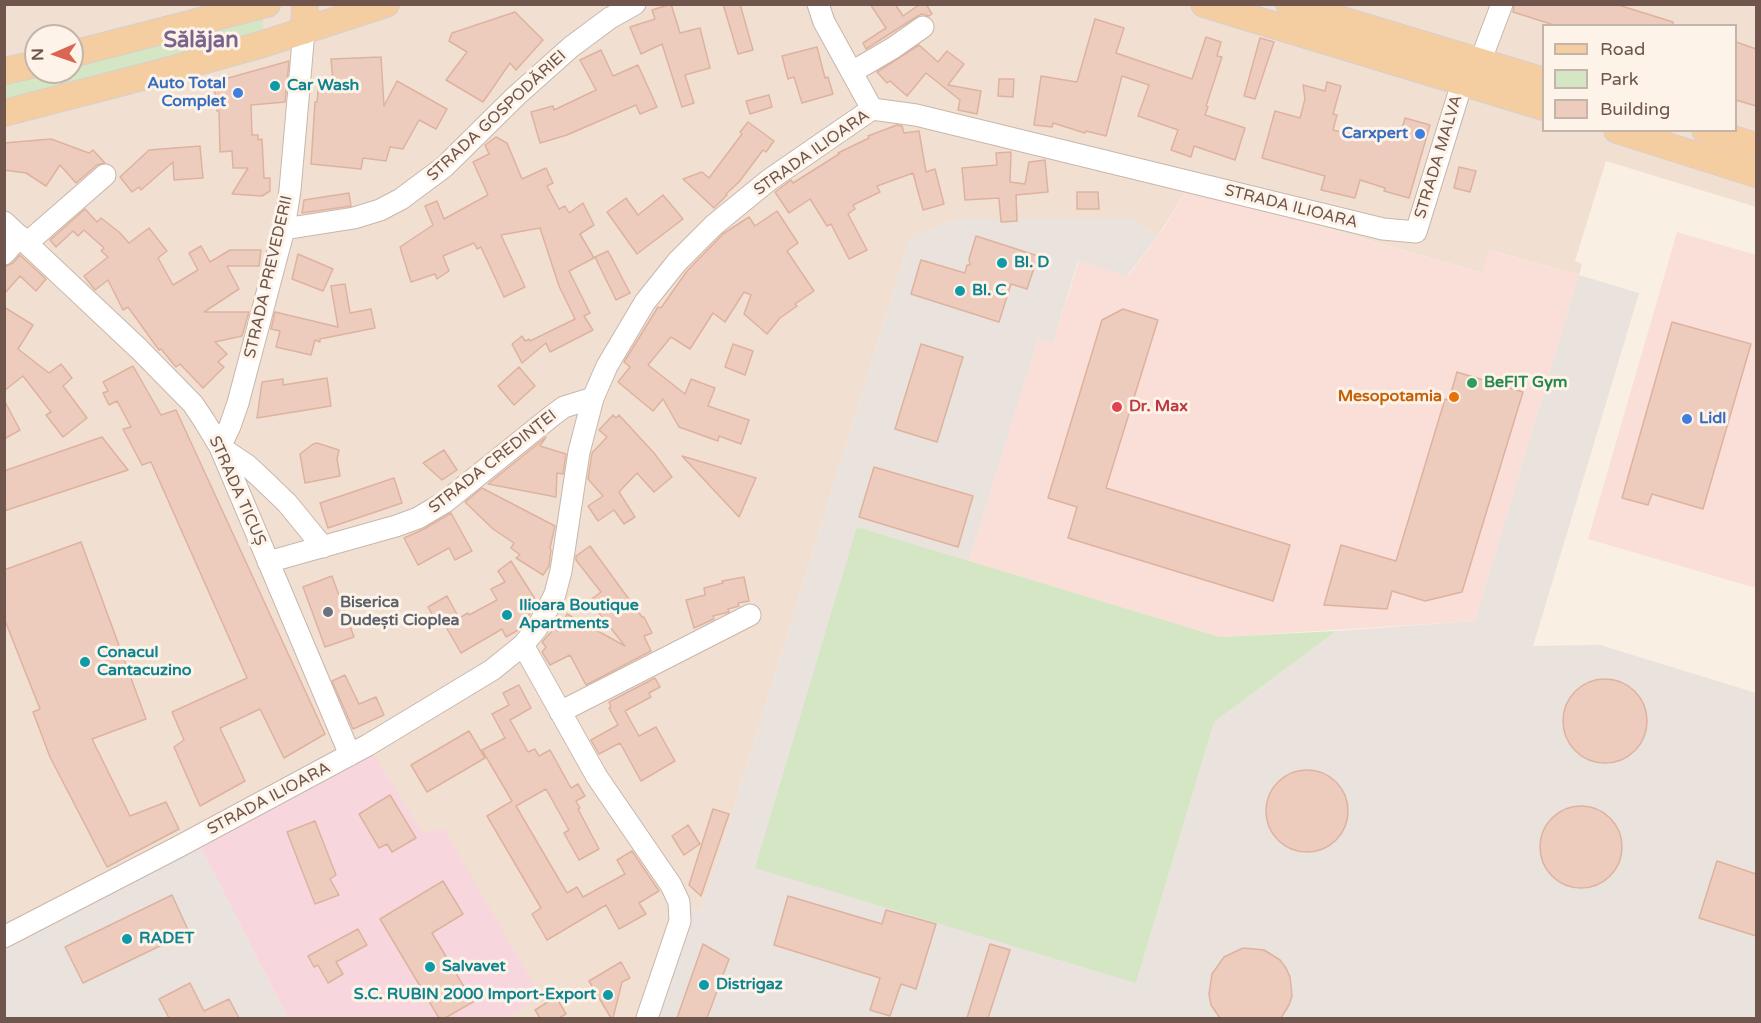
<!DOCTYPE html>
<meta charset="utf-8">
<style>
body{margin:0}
#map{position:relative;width:1761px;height:1023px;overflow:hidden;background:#faefe3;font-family:"Varela Round",sans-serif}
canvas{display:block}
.frame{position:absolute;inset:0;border:6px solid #6f554b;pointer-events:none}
.legend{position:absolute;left:1542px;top:24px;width:195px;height:108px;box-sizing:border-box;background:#fdf3e8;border:2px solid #c4b4a9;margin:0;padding:8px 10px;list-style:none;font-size:18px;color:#6f554b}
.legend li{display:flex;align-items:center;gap:12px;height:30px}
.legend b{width:30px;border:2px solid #c4b4a9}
.north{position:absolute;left:24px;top:24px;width:60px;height:60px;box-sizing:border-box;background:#fdf3e8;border:2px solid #c4b4a9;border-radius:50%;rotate:268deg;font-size:16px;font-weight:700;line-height:24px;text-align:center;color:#6f554b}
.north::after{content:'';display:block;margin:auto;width:21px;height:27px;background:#da6551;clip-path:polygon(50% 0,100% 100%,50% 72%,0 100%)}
</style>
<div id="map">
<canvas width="1761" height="1023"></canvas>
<div class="frame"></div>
<ul class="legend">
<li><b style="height:8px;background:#f4cea0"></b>Road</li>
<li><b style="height:16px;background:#d4e6c3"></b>Park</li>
<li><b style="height:16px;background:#edccbd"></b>Building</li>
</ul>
<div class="north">N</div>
</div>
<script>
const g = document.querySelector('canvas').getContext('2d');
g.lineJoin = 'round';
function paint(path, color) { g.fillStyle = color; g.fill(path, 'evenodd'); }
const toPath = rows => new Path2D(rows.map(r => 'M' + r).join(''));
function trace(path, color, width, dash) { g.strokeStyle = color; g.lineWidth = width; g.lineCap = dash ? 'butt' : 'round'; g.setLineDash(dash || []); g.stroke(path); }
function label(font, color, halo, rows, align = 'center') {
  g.font = font + ' "Varela Round",sans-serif'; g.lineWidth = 6; g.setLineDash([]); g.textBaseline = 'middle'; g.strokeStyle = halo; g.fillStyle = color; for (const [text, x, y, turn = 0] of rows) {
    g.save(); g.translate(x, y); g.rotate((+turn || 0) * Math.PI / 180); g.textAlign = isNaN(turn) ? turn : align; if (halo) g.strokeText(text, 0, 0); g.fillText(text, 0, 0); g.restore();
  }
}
paint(toPath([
 [5,5,1756,5,1756,207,1606,161,1575,261,1582,264,1579,275,1490,250,1483,273,1270,212,1187,190,1157,237,1134,219,956,219,910,238,719,856,700,912,681,908,642,1018,288,1018,196,838,5,937],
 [1544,26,1736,26,1736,130,1544,130],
 [36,36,72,36,72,72,36,72]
]), '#f1e0d2');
paint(toPath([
 [1187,190,1270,212,1482,273,1489,250,1579,275,1475,621,1220,637,969,561,1038,337,1053,342,1079,261,1128,276,1162,231],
 [1677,232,1756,255,1756,588,1588,539]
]), '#f9dfd7');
paint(toPath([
 [956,219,1134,219,1157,237,1127,276,1078,261,1053,342,1038,338,969,561,857,527,1136,983,1214,722,1336,631,1475,621,1579,275,1639,293,1533,646,1600,645,1756,693,1756,1018,642,1018,681,908,700,912,719,856,910,238],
 [196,838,288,1018,5,1018,5,937]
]), '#e9e2dd');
paint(toPath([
 [368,745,422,832,444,829,541,997,504,1018,288,1018,196,838]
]), '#f7d7dd');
paint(toPath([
 [258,15,263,21,263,33,5,100,5,83,52,72,72,72,72,67],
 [857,527,1220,637,1336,631,1214,722,1136,983,755,868]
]), '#d4e6c3');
const building = toPath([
 [671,4,680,33,700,28,710,68,685,75,694,103,682,107,662,44,641,54,630,27,655,19,652,10,671,4],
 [723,4,740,4,753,50,738,54,723,4],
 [870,4,895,4,903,16,920,4,926,4,932,14,929,16,922,14,916,17,866,49,863,43,886,28,870,4],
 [1514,4,1615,4,1673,22,1673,26,1557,26,1513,12,1514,4],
 [515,12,543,40,516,70,510,63,483,102,446,80,467,52,449,41,452,33,515,12],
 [1095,19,1124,28,1116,53,1192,79,1206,37,1221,42,1217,56,1222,57,1206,106,1208,107,1205,115,1245,128,1235,160,1194,146,1191,157,1171,150,1178,130,1138,116,1149,85,1122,76,1106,136,1086,131,1085,133,1053,123,1052,127,1034,125,1041,76,1077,82,1095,19],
 [1260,38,1274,42,1255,99,1244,96,1260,38],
 [1736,42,1756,49,1756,106,1736,100,1736,42],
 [919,45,938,62,947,51,964,64,948,85,981,91,977,114,958,110,960,100,926,73,907,96,890,81,887,83,877,72,919,45],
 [817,47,825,78,828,77,833,94,802,103,794,77,788,79,782,56,817,47],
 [601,50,613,76,638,65,657,107,640,114,636,105,567,135,540,143,531,112,553,106,554,110,596,90,580,60,601,50],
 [381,57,384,106,397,81,447,109,436,129,419,120,403,149,390,147,386,161,363,158,361,169,311,164,315,102,317,102,319,81,333,81,331,59,381,57],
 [289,61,285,102,251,105,252,135,258,135,258,140,262,139,264,178,270,178,270,191,262,196,232,194,248,168,233,168,232,151,220,152,219,111,217,111,214,82,289,61],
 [999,79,1014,79,1013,97,998,96,999,79],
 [1327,82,1341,86,1333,114,1337,115,1333,130,1359,136,1361,129,1399,140,1405,118,1430,125,1409,198,1384,191,1385,188,1360,180,1355,198,1321,190,1325,176,1262,158,1275,111,1300,118,1305,99,1303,85,1325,91,1327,82],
 [769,95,772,107,750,114,746,101,769,95],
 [748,122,774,141,766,152,763,150,739,182,726,194,727,195,714,208,683,179,702,172,709,178,742,134,740,132,748,122],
 [897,125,902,126,904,133,919,131,926,172,935,169,944,204,923,210,913,173,877,186,880,192,853,205,855,209,848,214,867,250,849,259,831,224,827,226,810,199,789,213,775,192,791,180,793,183,839,154,838,153,869,138,868,136,897,125],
 [496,137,507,143,522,179,546,168,553,183,547,186,559,209,565,206,569,213,583,203,594,225,580,234,594,258,569,271,590,313,584,316,593,330,550,352,546,343,522,363,512,344,522,336,525,341,529,339,530,341,575,319,559,286,540,228,501,235,525,287,504,297,481,247,477,249,474,243,443,256,449,271,437,279,435,274,411,282,400,247,433,225,425,206,437,201,444,219,488,195,473,162,489,154,485,145,496,137],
 [51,139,89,153,93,150,105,163,97,165,76,183,60,165,46,186,26,173,4,170,4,143,51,139],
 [200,146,203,178,174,180,173,162,141,190,139,187,132,192,120,177,149,150,200,146],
 [1011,152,1010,182,1025,184,1029,162,1045,160,1048,192,1016,195,1017,221,1001,222,999,198,965,200,962,168,997,165,996,153,1011,152],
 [1459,167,1476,171,1470,192,1454,188,1459,167],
 [1077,192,1098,192,1099,209,1077,209,1077,192],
 [349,193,351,206,302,213,304,200,349,193],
 [663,195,683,219,637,254,607,212,626,198,638,215,663,195],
 [85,209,97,222,101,218,119,232,129,243,149,228,167,251,158,258,173,285,198,270,189,253,201,246,210,262,230,250,261,250,259,266,227,266,239,289,204,312,249,312,242,336,215,342,227,354,218,362,224,367,203,388,180,364,176,367,161,349,159,350,128,307,123,310,108,280,95,290,84,276,108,257,101,251,104,248,84,230,78,236,73,231,56,247,50,240,85,209],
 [777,211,798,243,787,251,814,291,795,304,797,306,780,318,767,334,744,314,751,295,744,292,725,322,713,313,690,349,671,337,648,365,685,394,691,379,715,388,708,406,749,420,741,444,719,436,718,441,679,427,663,399,653,411,618,382,630,367,624,362,658,307,661,308,687,271,723,234,749,217,755,226,777,211],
 [976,236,1038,256,1027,289,1011,284,999,322,911,294,921,260,965,273,967,265,970,265,969,259,976,236],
 [608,251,630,293,616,300,595,257,608,251],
 [298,254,333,269,323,291,292,279,298,254],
 [20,255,46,279,36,291,20,276,4,294,4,267,13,263,20,255],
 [345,284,350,313,371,309,375,328,320,339,320,342,315,340,311,355,276,347,280,331,271,329,275,312,338,327,331,286,345,284],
 [4,307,33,325,18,349,49,373,61,364,72,378,63,386,87,418,63,437,46,415,51,412,23,376,4,391,4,307],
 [1123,309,1158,320,1106,488,1290,545,1273,601,1068,538,1077,507,1048,498,1102,320,1123,309],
 [1672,322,1751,344,1703,509,1652,494,1648,505,1622,498,1672,322],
 [733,344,753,351,745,375,725,367,733,344],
 [921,344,963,357,937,442,895,429,921,344],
 [133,366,161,415,176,410,325,734,284,758,260,709,220,728,245,781,200,806,174,747,184,740,172,712,247,678,151,462,142,465,123,429,131,427,117,401,109,405,103,393,108,391,103,382,133,366],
 [519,367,535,386,514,405,498,386,519,367],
 [1457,372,1523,392,1462,592,1425,601,1392,591,1387,609,1324,605,1341,545,1396,561,1445,399,1449,400,1457,372],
 [327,378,331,406,257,418,262,382,283,379,283,385,327,378],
 [4,400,20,430,4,439,4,400],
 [613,415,616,418,619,415,654,453,672,477,654,492,637,473,619,492,635,517,624,524,614,510,598,521,588,506,603,496,588,479,592,453,607,437,599,430,613,415],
 [102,437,128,470,4,511,4,471,102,437],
 [546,437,540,446,566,454,563,474,557,473,556,497,488,484,546,437],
 [317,443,339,450,337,459,340,476,305,483,300,454,313,444,317,443],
 [444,450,457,470,442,480,423,463,444,450],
 [682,456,756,478,739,517,682,456],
 [874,467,973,496,958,547,859,517,874,467],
 [394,478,402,503,328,528,320,503,394,478],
 [482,488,555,526,550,548,551,550,549,566,543,575,516,558,520,555,511,548,514,543,493,529,465,502,482,488],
 [451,513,472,551,455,560,449,548,418,565,404,538,424,529,451,513],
 [81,542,146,719,92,739,130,816,166,802,179,829,107,867,50,757,33,712,40,709,4,618,4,570,81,542],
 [590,546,642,617,644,617,652,633,644,636,651,651,586,685,570,655,550,665,542,652,546,647,542,642,554,629,558,631,567,614,625,646,589,601,601,592,576,560,576,556,590,546],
 [511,561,537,602,536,604,520,629,506,637,502,629,461,653,442,620,437,623,428,607,447,596,459,618,468,613,469,615,497,600,491,589,505,582,498,571,511,561],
 [332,576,354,637,325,647,303,587,332,576],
 [744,577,749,601,738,603,739,606,728,609,729,612,713,616,714,619,694,628,686,600,705,595,704,588,723,583,722,581,744,577],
 [345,675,359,704,376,697,384,715,353,729,332,681,345,675],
 [655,678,660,687,649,693,651,697,625,711,639,736,656,727,675,761,641,781,620,743,599,754,591,740,618,725,609,708,611,707,609,702,655,678],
 '1563 721a42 42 0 1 1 84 0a42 42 0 1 1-84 0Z',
 [519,685,531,708,510,720,528,752,535,749,539,756,550,750,571,788,578,784,585,796,576,801,580,808,578,809,599,849,579,860,564,833,569,830,546,789,516,806,567,893,577,887,583,897,625,874,617,860,632,851,659,891,639,903,646,914,619,929,606,905,547,940,532,914,541,908,487,816,512,801,482,750,505,738,492,714,509,705,503,693,519,685],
 [469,731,485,758,427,792,411,765,469,731],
 '1266 811a41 41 0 1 1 82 0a41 41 0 1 1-82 0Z',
 [390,795,416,838,392,852,387,844,379,848,359,814,390,795],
 '1540 847a41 41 0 1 1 82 0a41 41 0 1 1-82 0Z',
 [713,809,729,814,701,896,689,885,713,809],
 [315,821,336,875,330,879,339,895,315,904,287,832,315,821],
 [688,825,700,844,684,855,672,836,688,825],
 [1717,861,1756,874,1756,936,1699,918,1717,861],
 [443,881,463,914,432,933,473,1002,445,1018,439,1018,380,919,443,881],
 [172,895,189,932,83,983,65,947,172,895],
 [788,896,882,924,886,910,936,924,916,989,901,984,890,1016,870,1010,880,978,774,945,788,896],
 [358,929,367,945,336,962,343,974,328,983,318,965,314,967,308,956,358,929],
 [703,944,729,959,707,1018,677,1018,703,944],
 [990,944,1010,950,988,1018,967,1018,990,944],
 [1243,948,1264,950,1280,960,1286,968,1290,977,1292,996,1289,1005,1281,1018,1220,1018,1211,1005,1209,994,1212,974,1224,957,1243,948],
 [621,962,630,978,622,982,613,1018,611,1018,589,981,621,962],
 [190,983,204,1011,229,999,239,1018,169,1018,159,999,190,983],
 [556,997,566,1014,559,1018,540,1018,535,1010,556,997]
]);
paint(building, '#edccbd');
trace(building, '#deb29e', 1.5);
const minor = toPath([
 [818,4,824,22,872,109],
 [304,31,290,190,284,229,238,403,230,426,220,447,247,465,262,479,287,503,323,547],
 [1480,62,1502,4],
 [852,72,893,48,923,27],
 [4,222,139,349,193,404,205,422,220,447,350,755],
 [284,229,354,218,380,210,401,199,444,167,516,96,571,47,610,18,635,4],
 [27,243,105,175],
 [4,254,20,236],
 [268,562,396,526,418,518,445,502,553,415,564,407,593,398],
 [523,645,597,777,671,885,679,902,680,921,647,1018],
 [560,712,750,615],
 [4,937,178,847,368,745,492,670,523,645,537,628,547,610,555,594,561,571,579,452,593,398,607,366,645,302,677,262,714,225,769,180,872,109,916,115,1383,229,1416,232,1462,83]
]);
const major = toPath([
 [1204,4,1544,107],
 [1289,4,1544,81],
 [304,31,305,4],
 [72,54,267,4],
 [4,71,36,64],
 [4,113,166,71,263,44,386,4],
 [1617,130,1756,174],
 [1705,130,1756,146]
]);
trace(minor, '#c9b6aa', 23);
trace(major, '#d7cfcd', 28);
trace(minor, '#fff', 21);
trace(major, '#f4cea0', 26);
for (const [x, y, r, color] of [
 [275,86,6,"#0f9aa8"],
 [238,93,6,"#3f7fe0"],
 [1420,134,6,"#3f7fe0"],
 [1002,263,6,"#0f9aa8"],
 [960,291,6,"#0f9aa8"],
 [1472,383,6,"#2e9e5b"],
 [1454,397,6,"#e8710a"],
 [1117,407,6,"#e0444e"],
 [1687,419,6,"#3f7fe0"],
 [328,612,6,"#6b7280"],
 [507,615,6,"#0f9aa8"],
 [85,662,6,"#0f9aa8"],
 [127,939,6,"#0f9aa8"],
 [430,967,6,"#0f9aa8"],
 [704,985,6,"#0f9aa8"],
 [608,995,6,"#0f9aa8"]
]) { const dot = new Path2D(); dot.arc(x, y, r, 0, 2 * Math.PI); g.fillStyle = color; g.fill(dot); trace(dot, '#fdf3e8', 2); }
label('bold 16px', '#366cbe', '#fdf3e8', [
 ["Auto Total",226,84],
 ["Complet",226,102],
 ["Carxpert",1408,134],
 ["Lidl",1699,419,"left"]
], 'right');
label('bold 16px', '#0d838f', '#fdf3e8', [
 ["Car Wash",287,86],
 ["Bl. D",1014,263],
 ["Bl. C",972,291],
 ["Ilioara Boutique",519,606],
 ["Apartments",519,624],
 ["Conacul",97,653],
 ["Cantacuzino",97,671],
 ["RADET",139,939],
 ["Salvavet",442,967],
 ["Distrigaz",716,985],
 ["S.C. RUBIN 2000 Import-Export",596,995,"right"]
], 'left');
label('16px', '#6f554b', '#fdf3e8', [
 ["STRADA GOSPODĂRIEI",497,116,-43],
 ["STRADA ILIOARA",812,153,-35],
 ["STRADA MALVA",1439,157,-73],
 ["STRADA ILIOARA",1291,207,14],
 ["STRADA PREVEDERII",269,277,-77],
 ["STRADA CREDINȚEI",493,462,-38],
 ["STRADA TICUȘ",237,491,66],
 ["STRADA ILIOARA",269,799,-28]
]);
label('bold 16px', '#27864d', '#fdf3e8', [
 ["BeFIT Gym",1484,383]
], 'left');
label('bold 16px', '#c56008', '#fdf3e8', [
 ["Mesopotamia",1442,397]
], 'right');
label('bold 16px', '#be3a42', '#fdf3e8', [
 ["Dr. Max",1129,407]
], 'left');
label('bold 16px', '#5b616d', '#fdf3e8', [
 ["Biserica",340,603],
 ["Dudești Cioplea",340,621]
], 'left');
label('bold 22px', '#7a638c', '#fdf3e8', [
 ["Sălăjan",201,41]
]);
</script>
